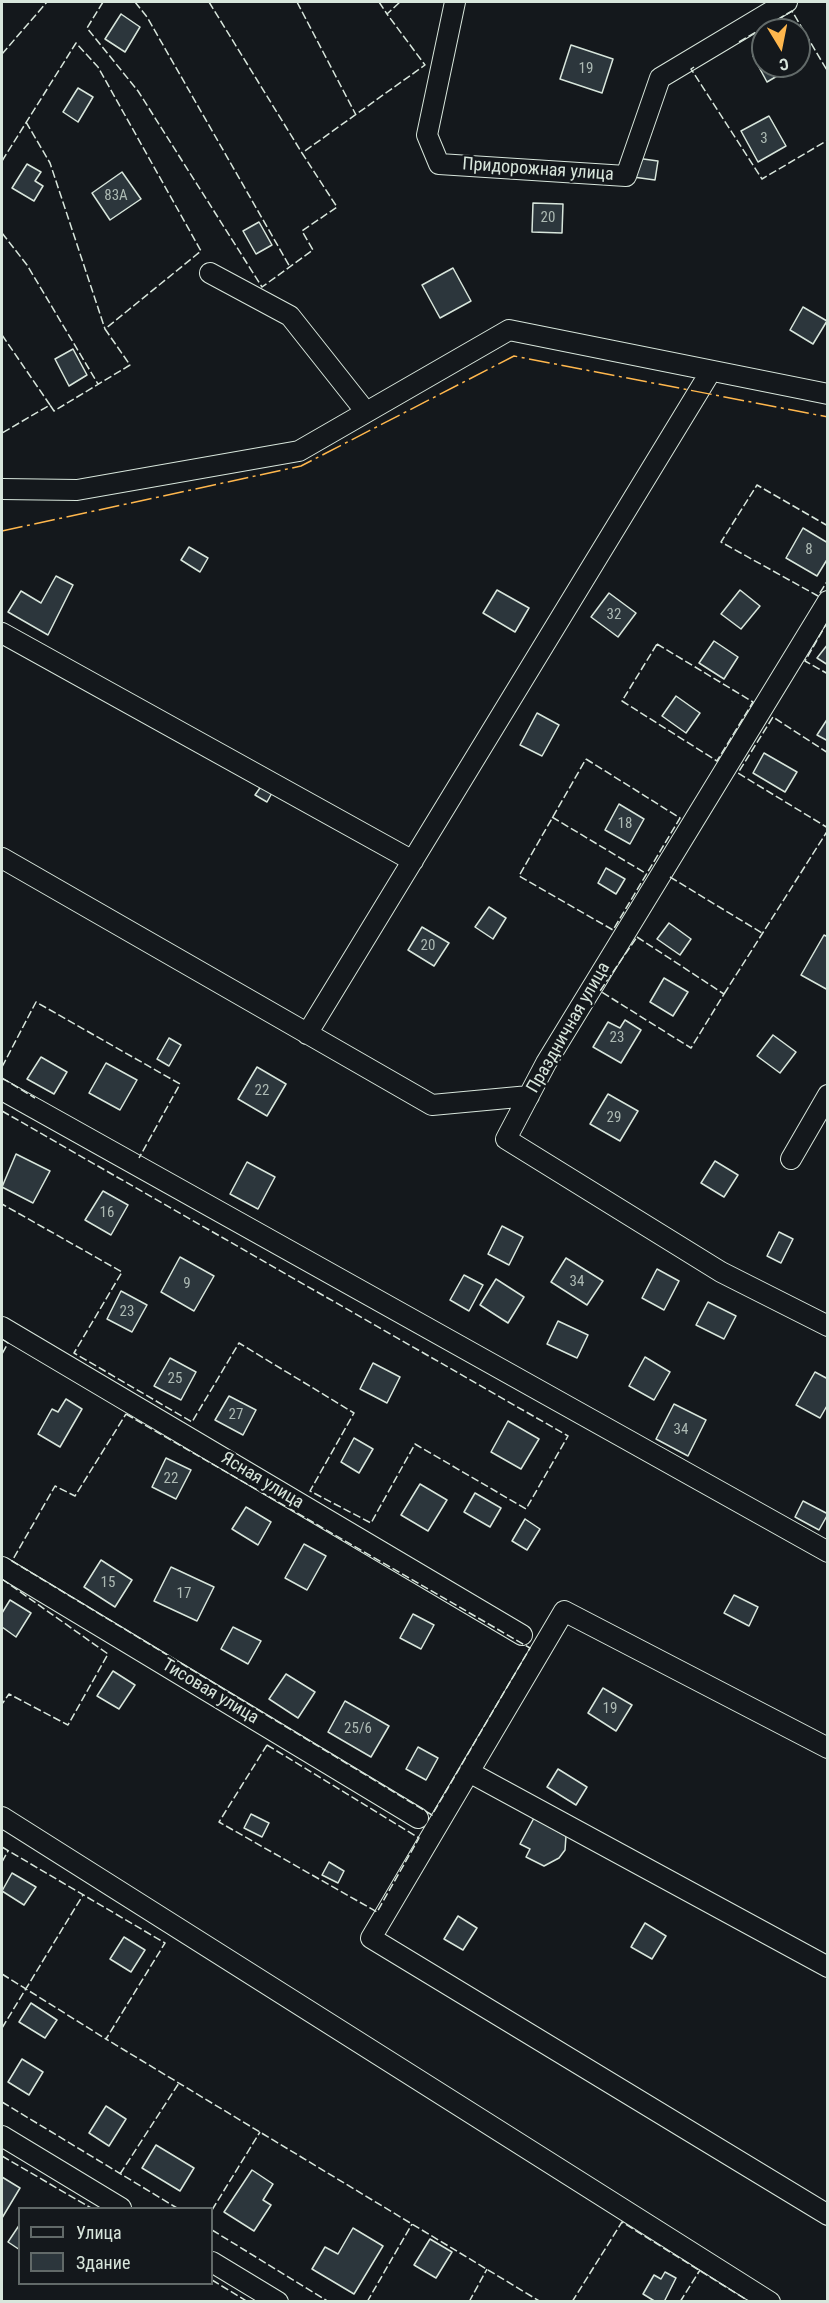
<!DOCTYPE html>
<meta charset="utf-8">
<style>
body{margin:0}
#map{position:relative;width:829px;height:2303px;overflow:hidden;background:#14181c;font-family:"Roboto Condensed",sans-serif}
canvas{display:block}
.frame{position:absolute;inset:0;border:3px solid #d8e6dc;pointer-events:none}
.legend{position:absolute;left:18px;top:2207px;width:195px;height:78px;box-sizing:border-box;background:#14181c;border:2px solid #626a69;margin:0;padding:8px 10px;list-style:none;font-size:18px;color:#d8e6dc}
.legend li{display:flex;align-items:center;gap:12px;height:30px}
.legend b{width:30px;border:2px solid #626a69}
.north{position:absolute;left:751px;top:18px;width:60px;height:60px;box-sizing:border-box;background:#14181c;border:2px solid #626a69;border-radius:50%;rotate:170deg;font-size:16px;font-weight:700;line-height:24px;text-align:center;color:#d8e6dc}
.north::after{content:'';display:block;margin:auto;width:21px;height:27px;background:#ffb74d;clip-path:polygon(50% 0,100% 100%,50% 72%,0 100%)}
</style>
<div id="map">
<canvas width="829" height="2303"></canvas>
<div class="frame"></div>
<ul class="legend">
<li><b style="height:8px;background:#14181c"></b>Улица</li>
<li><b style="height:16px;background:#2c363c"></b>Здание</li>
</ul>
<div class="north">С</div>
</div>
<script>
const g = document.querySelector('canvas').getContext('2d');
g.lineJoin = 'round';
function paint(path, color) { g.fillStyle = color; g.fill(path, 'evenodd'); }
const toPath = rows => new Path2D(rows.map(r => 'M' + r).join(''));
function trace(path, color, width, dash) { g.strokeStyle = color; g.lineWidth = width; g.lineCap = dash ? 'butt' : 'round'; g.setLineDash(dash || []); g.stroke(path); }
function label(font, color, halo, rows, align = 'center') {
  g.font = font + ' "Roboto Condensed",sans-serif'; g.lineWidth = 4.5; g.setLineDash([]); g.textBaseline = 'middle'; g.strokeStyle = halo; g.fillStyle = color; for (const [text, x, y, turn = 0] of rows) {
    g.save(); g.translate(x, y); g.rotate((+turn || 0) * Math.PI / 180); g.textAlign = isNaN(turn) ? turn : align; if (halo) g.strokeText(text, 0, 0); g.fillText(text, 0, 0); g.restore();
  }
}
const building = toPath([
 [121,14,140,27,125,52,105,39,121,14],
 [571,45,613,59,602,93,560,79,571,45],
 [763,50,763,66,787,66,789,69,767,82,753,56,763,50],
 [78,88,93,97,78,122,63,112,78,88],
 [769,116,786,146,758,162,741,131,769,116],
 [636,158,658,161,655,180,633,177,636,158],
 [27,164,41,172,35,181,43,186,34,201,12,188,27,164],
 [122,172,141,199,110,220,92,193,122,172],
 [533,203,563,204,562,233,532,232,533,203],
 [259,222,272,245,256,254,243,231,259,222],
 [453,268,471,301,440,318,422,285,453,268],
 [803,307,827,321,813,344,790,330,803,307],
 [73,349,87,375,69,386,55,359,73,349],
 [803,528,828,543,828,558,817,576,786,558,803,528],
 [189,547,208,558,200,572,181,560,189,547],
 [56,576,73,585,48,635,8,612,21,591,41,603,56,576],
 [497,590,529,608,515,632,483,613,497,590],
 [740,590,760,606,741,629,721,614,740,590],
 [609,593,636,613,618,637,591,617,609,593],
 [714,641,738,657,724,679,699,663,714,641],
 [828,644,828,665,817,658,828,644],
 [676,696,700,713,686,733,662,716,676,696],
 [537,713,559,725,542,756,520,745,537,713],
 [828,718,828,741,817,735,828,718],
 [764,753,797,772,785,792,753,773,764,753],
 [262,785,273,791,267,802,255,795,262,785],
 [619,804,644,819,630,844,605,830,619,804],
 [606,868,625,879,616,894,598,883,606,868],
 [489,907,506,918,493,939,475,927,489,907],
 [669,923,691,939,680,955,657,939,669,923],
 [422,927,449,943,434,966,408,950,422,927],
 [824,935,828,937,828,990,801,975,824,935],
 [664,978,688,992,673,1016,650,1002,664,978],
 [625,1020,641,1030,621,1063,593,1047,608,1022,620,1028,625,1020],
 [773,1035,796,1052,780,1073,757,1056,773,1035],
 [169,1038,181,1045,169,1066,157,1059,169,1038],
 [41,1057,67,1072,54,1094,27,1079,41,1057],
 [106,1063,137,1080,120,1110,89,1093,106,1063],
 [257,1067,286,1084,267,1116,238,1099,257,1067],
 [608,1094,638,1111,620,1141,590,1124,608,1094],
 [16,1154,50,1171,33,1203,2,1187,16,1154],
 [715,1161,738,1175,724,1197,701,1183,715,1161],
 [247,1162,275,1177,258,1209,230,1194,247,1162],
 [103,1191,128,1205,111,1235,85,1220,103,1191],
 [502,1226,523,1237,509,1265,488,1254,502,1226],
 [779,1232,793,1239,781,1263,767,1256,779,1232],
 [180,1257,214,1276,194,1311,161,1292,180,1257],
 [566,1258,603,1281,587,1305,551,1282,566,1258],
 [657,1269,679,1281,664,1310,642,1298,657,1269],
 [464,1275,483,1285,469,1311,450,1300,464,1275],
 [496,1279,524,1297,508,1323,480,1305,496,1279],
 [121,1291,147,1305,132,1332,107,1319,121,1291],
 [708,1302,736,1316,724,1339,696,1325,708,1302],
 [558,1321,588,1335,577,1358,547,1344,558,1321],
 [645,1357,670,1372,654,1400,629,1386,645,1357],
 [170,1358,196,1372,181,1400,154,1386,170,1358],
 [373,1363,400,1377,387,1403,360,1389,373,1363],
 [815,1372,828,1379,828,1404,820,1418,796,1405,815,1372],
 [229,1396,256,1410,243,1435,215,1420,229,1396],
 [66,1399,82,1409,60,1447,38,1434,52,1409,58,1412,66,1399],
 [674,1404,706,1420,688,1456,656,1439,674,1404],
 [508,1421,539,1439,521,1469,491,1452,508,1421],
 [354,1438,373,1449,359,1473,341,1462,354,1438],
 [166,1458,191,1470,176,1499,152,1487,166,1458],
 [420,1484,447,1500,428,1531,401,1515,420,1484],
 [475,1493,501,1508,490,1527,464,1512,475,1493],
 [803,1501,828,1514,819,1530,795,1517,803,1501],
 [246,1507,271,1522,258,1545,232,1529,246,1507],
 [525,1519,540,1529,527,1550,512,1541,525,1519],
 [304,1544,326,1556,307,1590,285,1578,304,1544],
 [101,1560,132,1580,115,1607,84,1587,101,1560],
 [171,1567,214,1587,197,1621,154,1601,171,1567],
 [734,1595,758,1607,749,1626,724,1613,734,1595],
 [10,1600,31,1613,16,1637,2,1627,2,1613,10,1600],
 [413,1614,434,1625,421,1649,400,1638,413,1614],
 [233,1627,261,1641,248,1664,221,1649,233,1627],
 [113,1671,135,1685,119,1709,97,1696,113,1671],
 [286,1674,315,1692,298,1718,269,1699,286,1674],
 [603,1688,632,1705,616,1731,588,1713,603,1688],
 [345,1701,389,1726,371,1757,328,1732,345,1701],
 [418,1747,438,1758,426,1780,406,1769,418,1747],
 [558,1769,587,1787,576,1805,547,1787,558,1769],
 [251,1814,269,1823,262,1837,244,1828,251,1814],
 [534,1818,566,1836,565,1850,559,1858,544,1866,526,1857,530,1849,520,1844,534,1818],
 [329,1862,344,1871,338,1883,322,1875,329,1862],
 [12,1873,36,1887,24,1905,2,1891,12,1873],
 [458,1916,477,1928,463,1950,444,1939,458,1916],
 [645,1923,666,1936,652,1959,631,1947,645,1923],
 [124,1937,145,1950,131,1972,110,1959,124,1937],
 [31,2003,57,2020,45,2038,19,2022,31,2003],
 [22,2059,43,2072,29,2095,8,2082,22,2059],
 [106,2106,126,2119,109,2146,89,2133,106,2106],
 [156,2145,194,2168,180,2191,142,2168,156,2145],
 [252,2170,273,2184,263,2200,271,2205,254,2231,224,2212,252,2170],
 [2,2177,20,2188,2,2218,2,2177],
 [20,2224,20,2250,8,2242,20,2224],
 [353,2228,383,2246,354,2294,312,2269,325,2247,338,2254,353,2228],
 [430,2239,452,2252,436,2278,414,2265,430,2239],
 [665,2272,676,2278,664,2302,656,2302,643,2294,654,2275,661,2279,665,2272]
]);
paint(building, '#2c363c');
trace(building, '#d8e6dc', 1.5);
const minor = toPath([
 [455,2,427,135,439,164,626,176,660,78,787,2],
 [210,273,290,316,366,412],
 [2,489,77,490,299,451,509,330,828,394],
 [828,601,546,1063,506,1139,721,1272,828,1326],
 [2,633,413,861],
 [2,858,432,1105,529,1096],
 [307,1034,711,371],
 [2,1090,828,1552],
 [791,1159,828,1095],
 [2,1327,522,1635],
 [2,1567,418,1818],
 [469,1772,564,1611,828,1748],
 [2,1817,770,2302],
 [828,1967,469,1772,371,1938,828,2215],
 [2,2136,121,2208],
 [212,2262,278,2302]
]);
trace(minor, '#d8e6dc', 22);
trace(minor, '#14181c', 20);
trace(toPath([
 [103,2,87,28,138,91,262,287,313,250,302,231,337,207,302,153,425,65,387,14,400,2],
 [135,2,147,17,290,267],
 [209,2,302,153],
 [297,2,356,115],
 [379,2,387,14],
 [739,42,792,11,828,72],
 [2,54,47,2],
 [694,67,691,69,762,179,828,140],
 [2,101,2,105],
 [26,122,50,163,105,329],
 [2,161,76,43,98,67,201,251,105,329,130,365,54,411,50,405,2,433],
 [2,233,27,265,98,384],
 [2,335,50,405],
 [828,526,757,485,721,542,818,596,828,580],
 [828,621,805,661,828,674],
 [657,644,753,702,717,761,622,701,657,644],
 [828,753,773,717,738,773,828,828],
 [586,759,680,818,613,930,519,876,586,759],
 [552,817,647,874],
 [670,877,762,933],
 [637,937,724,994,691,1048,600,991,637,937],
 [724,994,828,830],
 [2,1067,36,1002,180,1084,139,1158],
 [2,1078,35,1098],
 [2,1111,568,1436,526,1509,415,1444,371,1523,310,1491,354,1413,239,1343,192,1422,74,1353,122,1272,2,1204],
 [2,1339,8,1343,2,1354],
 [126,1414,530,1648,432,1815,12,1561,55,1486,75,1496,126,1414],
 [2,1579,108,1654,68,1725,9,1694,2,1704],
 [267,1745,419,1838,377,1912,219,1822,267,1745],
 [2,1847,165,1943,106,2039,541,2302],
 [2,1862,8,1851],
 [2,1974,106,2039],
 [2,2028,83,1895],
 [2,2102,177,2208],
 [2,2156,91,2208],
 [120,2174,179,2083],
 [212,2210,260,2132],
 [212,2230,329,2302],
 [212,2280,248,2302],
 [367,2302,412,2224],
 [469,2302,487,2269],
 [572,2302,622,2222,750,2302],
 [680,2302,700,2270]
]), '#d8e6dc', 1.5, [8, 3]);
trace(toPath([
 [2,531,301,466,514,356,828,417]
]), '#ffb74d', 1.5, [21, 4.5, 3, 4.5]);
label('15px', '#adbab4', null, [
 ["19",586,69],
 ["3",764,139],
 ["83А",116,196],
 ["20",548,218],
 ["8",809,550],
 ["32",614,615],
 ["18",625,824],
 ["20",428,946],
 ["23",617,1038],
 ["22",262,1091],
 ["29",614,1118],
 ["16",107,1213],
 ["34",577,1282],
 ["9",187,1284],
 ["23",127,1312],
 ["25",175,1379],
 ["27",236,1415],
 ["34",681,1430],
 ["22",171,1479],
 ["15",108,1583],
 ["17",184,1594],
 ["19",610,1709],
 ["25/6",358,1729]
]);
label('18px', '#d8e6dc', '#14181c', [
 ["Придорожная улица",538,170,4],
 ["Праздничная улица",569,1028,-60],
 ["Ясная улица",262,1481,31],
 ["Тисовая улица",210,1692,31]
]);
</script>
